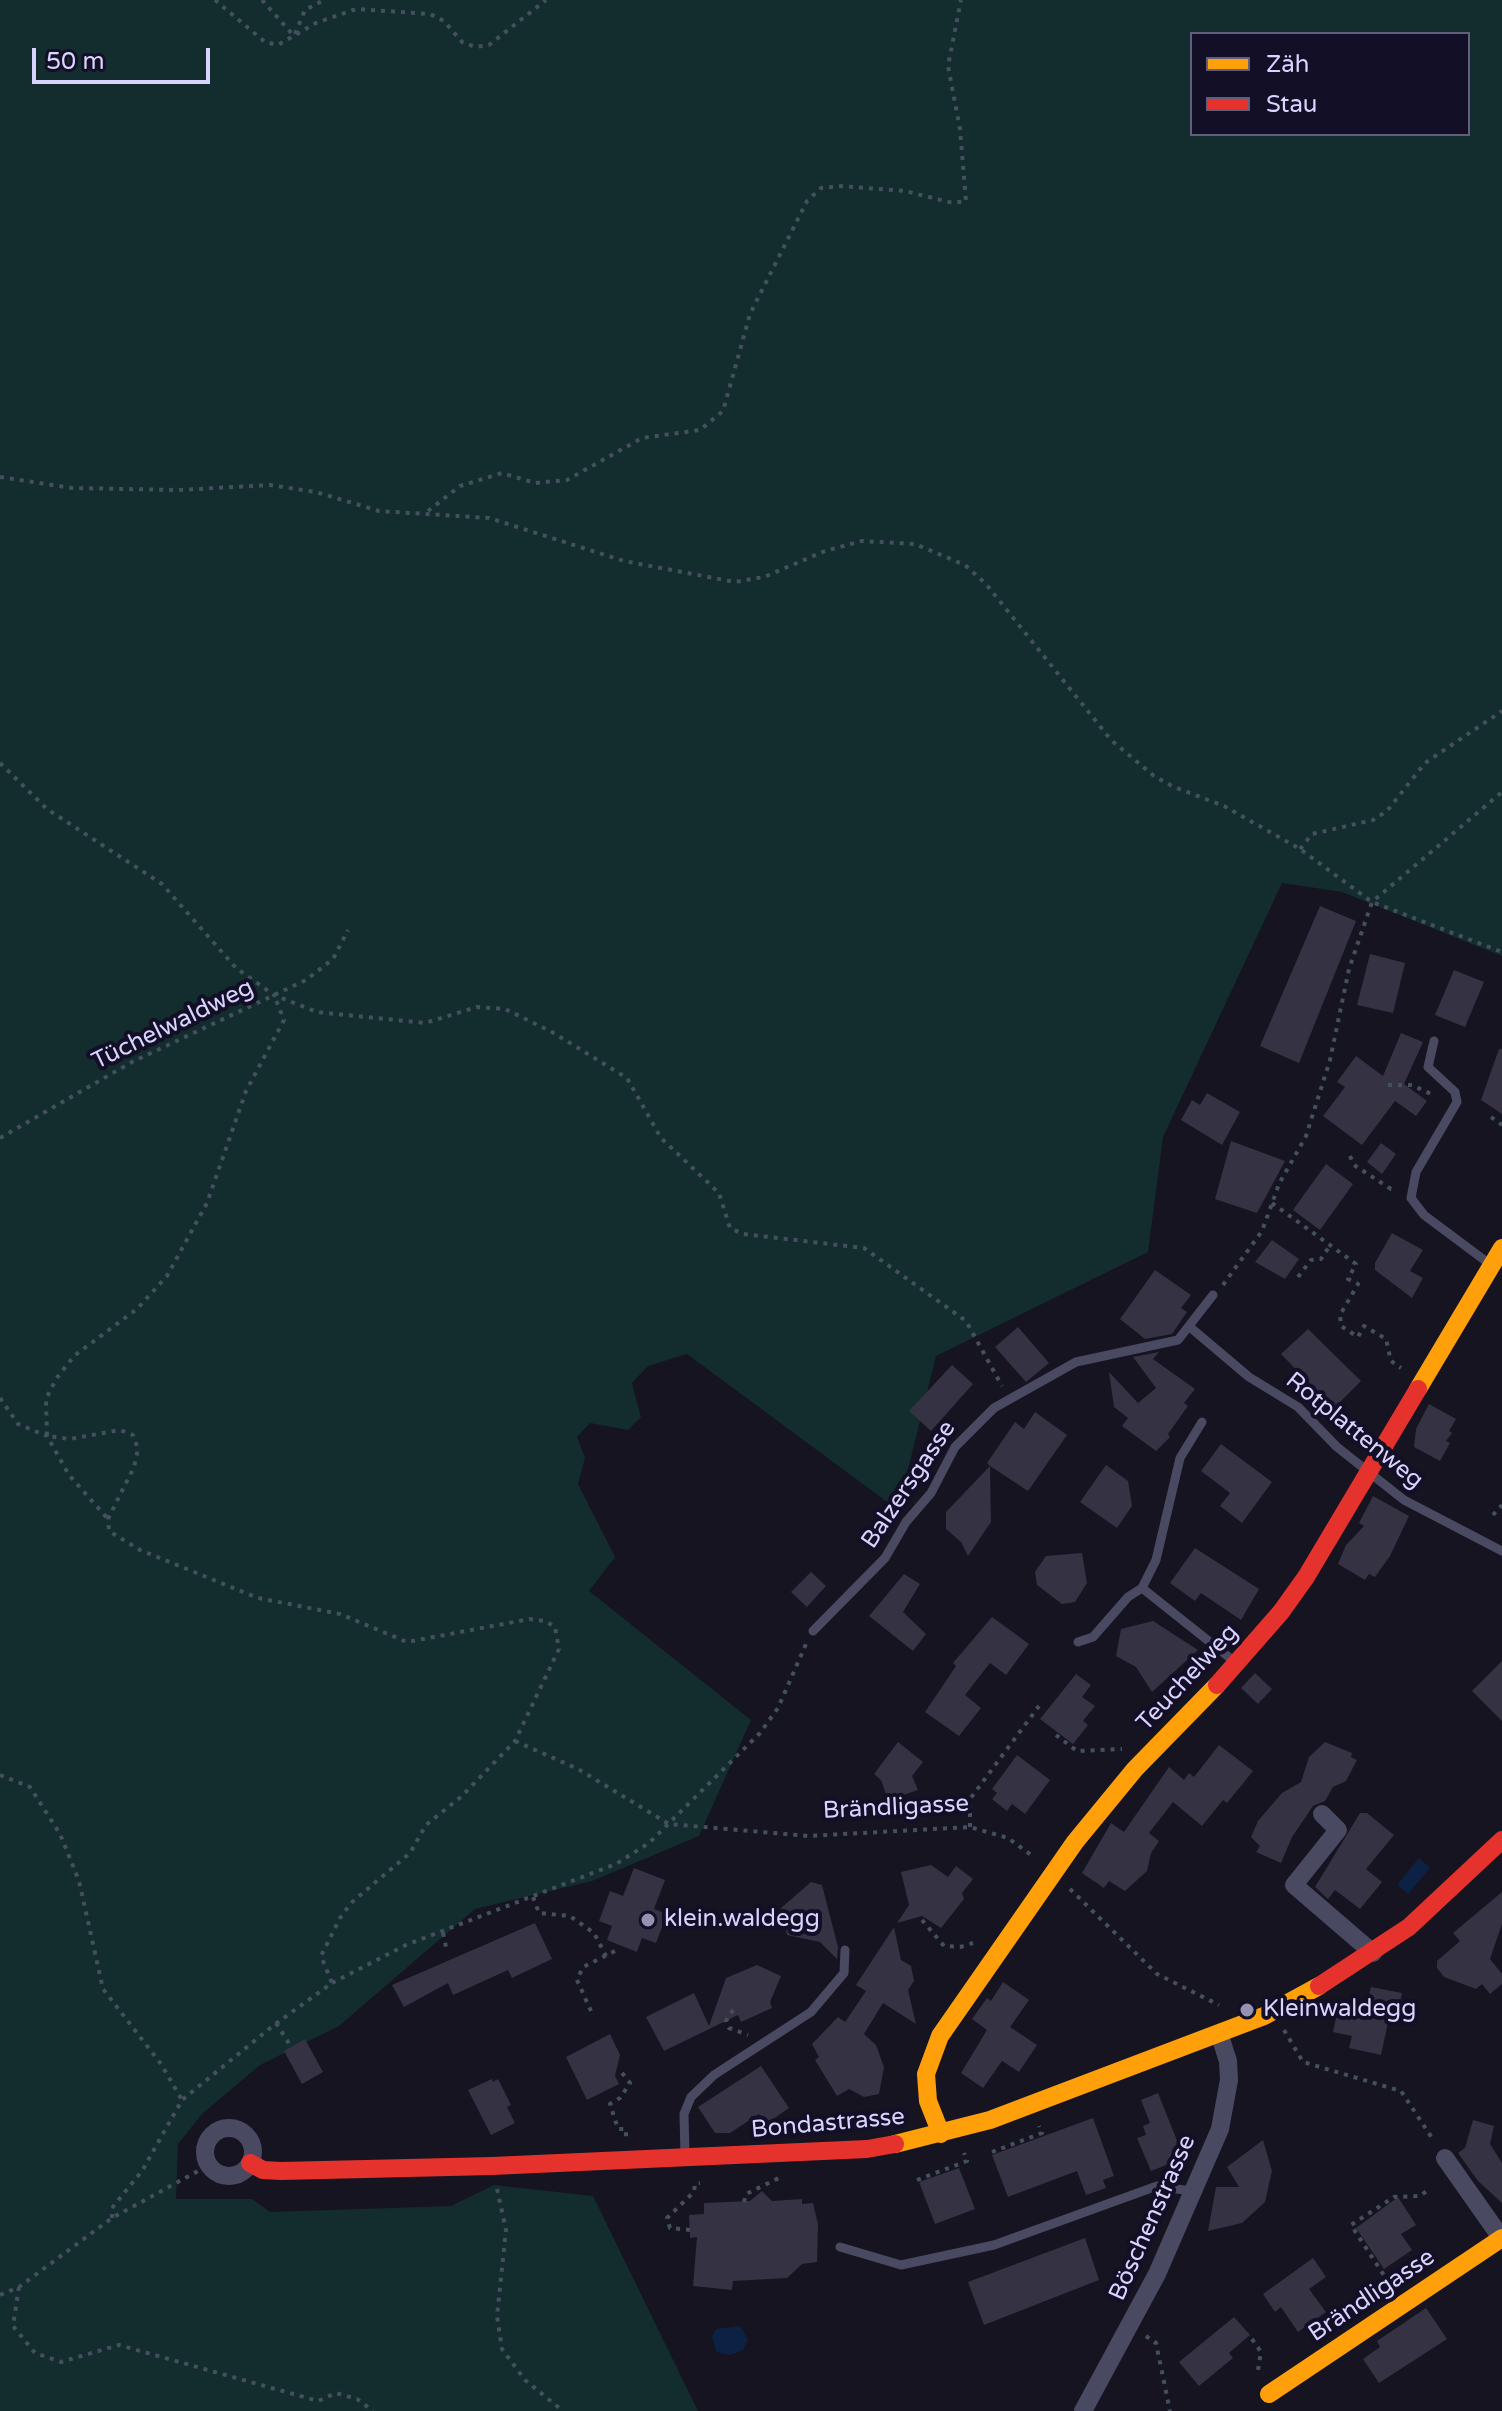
<!DOCTYPE html>
<meta charset="utf-8">
<style>
body{margin:0}
#map{position:relative;width:1502px;height:2411px;overflow:hidden;background:#161421;font-family:"Varela Round",sans-serif}
canvas{display:block}
.legend{position:absolute;left:1190px;top:32px;width:280px;height:104px;box-sizing:border-box;background:#130f26;border:2px solid #625e7d;margin:0;padding:10px 14px;list-style:none;font-size:24px;color:#d9d4ff}
.legend li{display:flex;align-items:center;gap:16px;height:40px}
.legend b{width:40px;border:2px solid #625e7d}
.scale{position:absolute;left:32px;top:48px;width:178px;height:36px;box-sizing:border-box;border:4px solid #d9d4ff;border-top:0;padding-left:10px;font-size:24px;line-height:28px;white-space:nowrap;color:#d9d4ff;-webkit-text-stroke:6px #130f26;paint-order:stroke}
</style>
<div id="map">
<canvas width="1502" height="2411"></canvas>
<ul class="legend">
<li><b style="height:10px;background:#ff9f0a"></b>Zäh</li>
<li><b style="height:10px;background:#e5322d"></b>Stau</li>
</ul>
<div class="scale">50 m</div>
</div>
<script>
const g = document.querySelector('canvas').getContext('2d');
g.lineJoin = 'round';
function paint(path, color) { g.fillStyle = color; g.fill(path, 'evenodd'); }
const toPath = rows => new Path2D(rows.map(r => 'M' + r).join(''));
function trace(path, color, width, dash) { g.strokeStyle = color; g.lineWidth = width; g.lineCap = dash ? 'butt' : 'round'; g.setLineDash(dash || []); g.stroke(path); }
function label(font, color, halo, rows, align = 'center') {
  g.font = font + ' "Varela Round",sans-serif'; g.lineWidth = 8; g.setLineDash([]); g.textBaseline = 'middle'; g.strokeStyle = halo; g.fillStyle = color; for (const [text, x, y, turn = 0] of rows) {
    g.save(); g.translate(x, y); g.rotate((+turn || 0) * Math.PI / 180); g.textAlign = isNaN(turn) ? turn : align; if (halo) g.strokeText(text, 0, 0); g.fillText(text, 0, 0); g.restore();
  }
}
paint(toPath([
 [0,0,1502,0,1502,956,1342,892,1282,883,1163,1137,1148,1252,936,1356,898,1510,687,1354,648,1366,632,1383,641,1417,628,1430,590,1423,577,1437,585,1458,578,1484,615,1557,589,1591,751,1720,699,1836,592,1881,475,1909,339,2026,260,2065,202,2114,178,2144,176,2199,252,2199,270,2212,451,2206,494,2185,593,2196,698,2411,0,2411],
 [1192,34,1468,34,1468,134,1192,134]
]), '#132c2d');
paint(toPath([
 [1419,1858,1430,1868,1408,1894,1397,1885],
 [740,2326,748,2339,743,2350,730,2355,716,2352,712,2336,716,2329]
]), '#0d2144');
paint(toPath([
 [1320,906,1356,921,1299,1063,1260,1046],
 [1370,954,1405,963,1393,1013,1357,1005],
 [1454,970,1484,982,1465,1027,1435,1015],
 [1401,1033,1423,1042,1404,1084,1427,1101,1416,1116,1395,1101,1362,1145,1323,1116,1345,1087,1337,1082,1356,1056,1383,1076],
 [1499,1049,1502,1049,1502,1114,1481,1100],
 [1207,1093,1240,1112,1222,1145,1181,1120,1192,1100,1200,1105],
 [1231,1141,1285,1161,1257,1213,1215,1199],
 [1381,1143,1396,1154,1382,1174,1367,1162],
 [1326,1164,1353,1184,1320,1230,1293,1210],
 [1392,1233,1423,1250,1410,1271,1423,1278,1412,1298,1375,1270,1375,1263],
 [1272,1240,1299,1259,1285,1279,1255,1262],
 [1155,1270,1191,1295,1181,1308,1187,1312,1172,1334,1145,1339,1120,1319],
 [1018,1327,1049,1363,1026,1382,995,1347],
 [1308,1329,1361,1381,1323,1419,1298,1394,1309,1383,1281,1354],
 [1159,1352,1153,1359,1195,1389,1184,1403,1188,1406,1168,1434,1170,1437,1156,1451,1122,1426,1128,1418,1114,1407,1109,1372,1138,1403,1156,1388,1133,1357],
 [952,1365,973,1384,931,1431,909,1411],
 [1429,1404,1456,1419,1449,1431,1452,1433,1446,1441,1450,1443,1440,1461,1414,1447,1416,1429],
 [1035,1412,1067,1435,1028,1491,990,1466,991,1522,968,1556,961,1542,946,1529,946,1512,990,1466,987,1463,1015,1422,1024,1429],
 [1221,1444,1272,1482,1242,1523,1220,1506,1230,1493,1201,1471],
 [1106,1465,1128,1481,1132,1506,1117,1528,1080,1502],
 [1373,1496,1409,1516,1390,1556,1375,1577,1369,1574,1365,1580,1338,1564,1346,1545,1364,1526,1359,1523],
 [1195,1548,1259,1589,1241,1620,1201,1593,1195,1601,1170,1583],
 [1082,1553,1087,1583,1075,1602,1062,1604,1037,1585,1035,1572,1046,1556],
 [811,1572,826,1586,807,1607,791,1592],
 [904,1574,920,1584,903,1612,926,1634,913,1651,869,1616],
 [992,1617,1029,1644,1006,1675,990,1663,965,1695,981,1708,959,1736,925,1712,956,1666,953,1663],
 [1153,1621,1198,1650,1152,1692,1136,1667,1116,1656,1121,1629],
 [1502,1661,1502,1721,1472,1691],
 [1255,1673,1272,1689,1258,1704,1241,1688],
 [1076,1674,1091,1685,1082,1697,1095,1706,1083,1721,1088,1725,1073,1744,1040,1719],
 [898,1742,923,1762,912,1776,918,1790,888,1800,881,1780,874,1774],
 [1325,1742,1352,1753,1351,1757,1357,1760,1346,1781,1333,1787,1325,1801,1313,1806,1292,1837,1281,1863,1256,1852,1260,1846,1251,1837,1258,1821,1282,1793,1301,1782,1309,1757],
 [1219,1745,1253,1771,1227,1803,1223,1800,1202,1826,1173,1802,1149,1833,1159,1841,1151,1853,1147,1871,1125,1891,1109,1881,1104,1888,1082,1873,1111,1823,1124,1832,1169,1767,1184,1780,1189,1773,1194,1777],
 [1017,1755,1050,1780,1025,1814,1012,1804,1007,1811,992,1799,997,1793,992,1789],
 [1360,1813,1367,1813,1394,1835,1366,1869,1382,1882,1360,1909,1335,1890,1328,1899,1315,1887],
 [931,1865,948,1877,956,1866,973,1879,962,1893,964,1899,941,1928,922,1916,897,1923,909,1905,901,1872],
 [634,1868,665,1880,654,1909,667,1914,656,1943,642,1938,637,1952,607,1940,612,1926,599,1921,610,1891,623,1896],
 [811,1882,822,1885,838,1947,837,1959,820,1942,787,1935,781,1908],
 [1502,1892,1502,1924,1490,1959,1502,1974,1502,1984,1490,1994,1482,1984,1476,1989,1444,1977,1437,1968,1437,1961,1460,1941,1453,1933],
 [535,1923,552,1959,512,1978,508,1970,453,1995,448,1983,404,2007,392,1985],
 [894,1927,901,1960,911,1966,914,1981,908,1990,916,2024,883,2003,864,2034,876,2045,884,2067,879,2094,864,2097,849,2089,837,2096,815,2060,819,2057,812,2044,838,2017,845,2022,866,1991,856,1985],
 [757,1965,781,1976,770,2002,772,2008,741,2022,738,2015,664,2051,646,2017,694,1993,709,2026,726,1978],
 [1003,1982,1029,2000,1010,2027,1037,2045,1019,2072,1002,2061,983,2088,961,2073,987,2030,972,2019,987,1998,991,2001],
 [1371,1987,1402,1993,1395,2024,1388,2023,1381,2055,1349,2048,1352,2036,1333,2032,1338,2009,1364,2015],
 [610,2034,620,2055,615,2076,619,2084,587,2100,566,2057],
 [305,2039,323,2072,302,2084,284,2051],
 [761,2066,789,2108,766,2124,759,2114,730,2133,715,2133,698,2107],
 [492,2079,493,2082,498,2079,511,2105,507,2107,515,2123,491,2135,468,2090],
 [1158,2093,1184,2158,1151,2171,1137,2138,1146,2135,1143,2126,1150,2123,1141,2100],
 [1093,2118,1114,2176,1103,2180,1106,2188,1086,2195,1077,2171,1008,2197,992,2155],
 [1473,2120,1494,2126,1490,2144,1502,2163,1502,2203,1478,2181,1458,2153,1465,2148],
 [1263,2140,1272,2171,1265,2202,1242,2223,1208,2231,1216,2187,1239,2187,1227,2167],
 [959,2168,975,2209,935,2224,919,2182],
 [762,2191,772,2201,802,2199,802,2204,813,2203,818,2224,817,2262,802,2264,787,2278,733,2281,732,2290,693,2286,697,2237,690,2238,689,2215,704,2214,704,2203,750,2201],
 [1398,2197,1416,2225,1401,2234,1412,2250,1384,2269,1356,2228],
 [1085,2238,1099,2280,984,2325,968,2282],
 [1313,2258,1326,2277,1309,2289,1326,2312,1298,2332,1281,2307,1275,2312,1263,2294],
 [1426,2308,1447,2339,1379,2383,1363,2359,1380,2347,1377,2341],
 [1234,2317,1250,2335,1229,2353,1233,2358,1199,2386,1179,2362]
]), '#343243');
trace(toPath([
 [215,0,265,42,278,45,316,23,356,9,430,14,444,21,462,42,475,47,489,45,546,0],
 [262,0,294,36],
 [295,34,305,10,324,0],
 [0,477,72,488,179,490,270,485,316,492,379,511,489,518,624,561,735,582,764,577,825,551,862,541,915,544,965,565,986,584,1111,740,1154,776,1174,787,1224,806,1300,849,1372,902,1502,952],
 [428,511,460,486,502,473,535,483,567,480,642,438,700,430,723,411,750,314,807,201,821,188,841,186,905,191,953,203,966,201,960,129,948,66,961,0],
 [0,763,47,809,162,884,236,968,274,995,317,1012,425,1023,477,1007,505,1009,552,1032,627,1078,661,1138,719,1193,730,1228,743,1234,864,1248,966,1321,1002,1386],
 [1300,849,1312,834,1373,820,1387,811,1425,763,1502,711],
 [1388,1085,1412,1085,1431,1094],
 [1491,1117,1502,1125],
 [0,1138,132,1062,306,980,333,959,348,930],
 [1350,1156,1354,1165,1391,1189,1397,1188],
 [1272,1203,1356,1264,1348,1279,1358,1284,1340,1315,1341,1326,1358,1337,1364,1326,1386,1339,1391,1361,1401,1368],
 [1298,1277,1311,1260,1321,1259,1329,1247],
 [1223,1285,1262,1231,1279,1184,1306,1136,1330,1060,1349,969,1372,902,1502,792],
 [0,1398,18,1424,47,1436,69,1475,108,1519],
 [1493,1515,1502,1505],
 [1056,1735,1077,1751,1122,1749],
 [515,1741,578,1769,669,1824,808,1836,970,1827,1008,1838,1034,1857],
 [0,1775,30,1787,60,1834,79,1881,103,1989,161,2064,182,2100],
 [970,1827,970,1799,1039,1706],
 [1070,1889,1157,1974,1219,2005],
 [533,1897,539,1913,570,1916,594,1933,606,1956],
 [922,1920,944,1946,960,1947,973,1943],
 [443,1933,447,1952],
 [332,1983,406,1945,616,1864,649,1843,760,1733,778,1708,806,1644],
 [733,2010,726,2021,729,2028,748,2035],
 [591,2011,577,1980,583,1967,619,1949],
 [276,2023,290,2045],
 [1284,2030,1303,2062,1401,2091,1434,2141],
 [622,2073,630,2083,620,2098,610,2104,618,2129,626,2129,626,2138],
 [992,2152,1042,2133,1039,2126],
 [917,2180,967,2161,964,2153],
 [497,2189,506,2230,497,2316,502,2349,525,2380,563,2411],
 [744,2202,746,2194,781,2177],
 [112,2218,112,2208,142,2171,182,2100,274,2025,332,1983,321,1956,340,1918,351,1903,410,1853,426,1825,462,1796,515,1741,559,1649,555,1627,545,1621,530,1619,407,1642,340,1614,258,1598,140,1550,109,1531,108,1519,134,1467,138,1449,133,1435,120,1430,70,1439,47,1436,46,1399,56,1379,74,1356,137,1309,167,1276,207,1203,246,1091,284,1020,274,995],
 [690,2230,670,2228,667,2218,694,2192,695,2184,700,2183],
 [1389,2283,1351,2225,1394,2197,1420,2196,1428,2190],
 [19,2287,13,2326,35,2353,61,2362,119,2345,318,2401,336,2393,357,2399,373,2411],
 [0,2295,19,2287,112,2218,209,2165],
 [1146,2336,1156,2343,1170,2411],
 [1252,2339,1261,2352,1258,2370]
]), '#44505f', 4, [4, 6]);
trace(toPath([
 [1434,1041,1428,1067,1455,1092,1457,1102,1416,1172,1411,1198,1424,1215,1491,1265],
 [1191,1328,1249,1377,1298,1407,1337,1447,1404,1500,1502,1551],
 [1142,1588,1156,1560,1180,1458,1202,1422],
 [813,1631,885,1558,906,1522,931,1493,955,1447,994,1408,1076,1362,1178,1340,1213,1295],
 [1078,1642,1093,1637,1128,1597,1142,1588,1235,1662],
 [685,2154,684,2114,691,2097,714,2075,811,2012,844,1973,845,1950],
 [840,2247,901,2265,994,2245,1157,2186,1191,2191]
]), '#4a4962', 9);
trace(toPath([
 [1322,1814,1338,1830,1294,1885,1373,1953],
 '205 2152a24 24 0 1 1 48 0a24 24 0 1 1-48 0Z',
 [1445,2158,1502,2239],
 [1083,2411,1157,2274,1220,2129,1229,2080,1228,2061,1220,2036]
]), '#4a4962', 18);
trace(toPath([
 [1418,1389,1502,1248],
 [941,2134,928,2101,926,2074,940,2036,1075,1842,1135,1769,1217,1685],
 [895,2144,990,2120,1264,2016,1319,1986],
 [1269,2394,1502,2238]
]), '#ff9f0a', 18);
trace(toPath([
 [1217,1685,1281,1612,1306,1577,1418,1389],
 [1319,1986,1409,1927,1502,1840],
 [250,2163,263,2170,281,2171,492,2166,867,2149,895,2144]
]), '#e5322d', 18);
for (const [x, y, r, color] of [
 [648,1920,8,"#9591b1"],
 [1247,2010,8,"#9591b1"]
]) { const dot = new Path2D(); dot.arc(x, y, r, 0, 2 * Math.PI); g.fillStyle = color; g.fill(dot); trace(dot, '#130f26', 3); }
label('24px', '#d9d4ff', '#130f26', [
 ["Tüchelwaldweg",173,1025,-26],
 ["Rotplattenweg",1354,1431,39],
 ["Balzersgasse",909,1485,-56],
 ["Teuchelweg",1188,1678,-47],
 ["Brändligasse",896,1808,-3],
 ["Bondastrasse",828,2124,-5],
 ["Böschenstrasse",1153,2218,-66],
 ["Brändligasse",1372,2296,-34]
]);
label('24px', '#d9d4ff', '#130f26', [
 ["klein.waldegg",664,1920],
 ["Kleinwaldegg",1263,2010]
], 'left');
</script>
